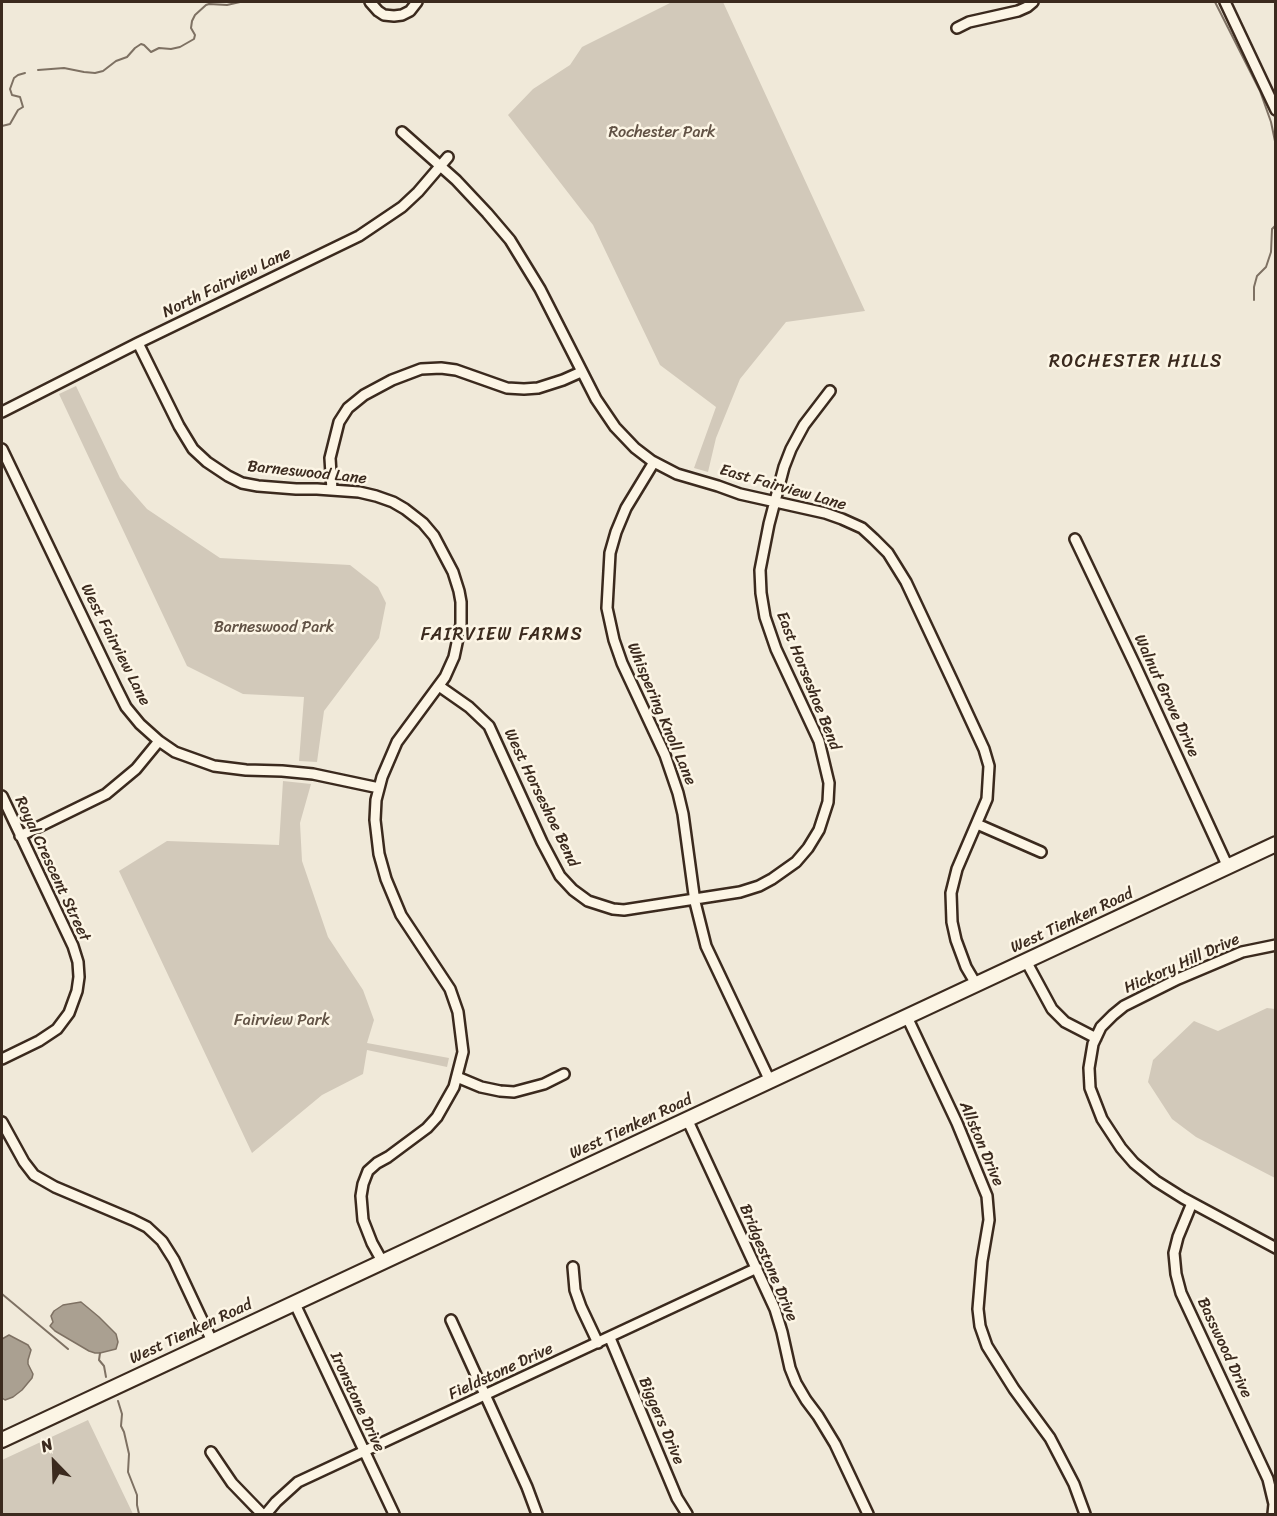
<!DOCTYPE html>
<style>
body{margin:0}
#map{position:relative;width:1277px;height:1516px;overflow:hidden;background:#f0e9d9;font-family:Sriracha,sans-serif}
canvas{display:block}
.frame{position:absolute;inset:0;border:3px solid #3b2a1e;pointer-events:none}
.north{position:absolute;left:24px;top:1432px;width:60px;height:60px;-webkit-text-stroke:4px #fcf5e5;paint-order:stroke;rotate:337deg;font-size:16px;font-weight:700;line-height:24px;text-align:center;color:#3b2a1e}
.north::after{content:'';display:block;margin:auto;width:21px;height:27px;background:#3b2a1e;clip-path:polygon(50% 0,100% 100%,50% 72%,0 100%)}
</style>
<div id="map">
<canvas width="1277" height="1516"></canvas>
<div class="frame"></div>
<div class="north">N</div>
</div>
<script>
const g = document.querySelector('canvas').getContext('2d');
g.lineJoin = 'round';
function paint(path, color) { g.fillStyle = color; g.fill(path, 'evenodd'); }
const toPath = rows => new Path2D(rows.map(r => 'M' + r).join(''));
function trace(path, color, width, dash) { g.strokeStyle = color; g.lineWidth = width; g.lineCap = dash ? 'butt' : 'round'; g.setLineDash(dash || []); g.stroke(path); }
function label(font, color, halo, rows, align = 'center') {
  g.font = font + ' Sriracha,sans-serif'; g.lineWidth = 5; g.setLineDash([]); g.textBaseline = 'middle'; g.strokeStyle = halo; g.fillStyle = color; for (const [text, x, y, turn = 0] of rows) {
    g.save(); g.translate(x, y); g.rotate((+turn || 0) * Math.PI / 180); g.textAlign = isNaN(turn) ? turn : align; if (halo) g.strokeText(text, 0, 0); g.fillText(text, 0, 0); g.restore();
  }
}
paint(toPath([
 [672,2,723,2,865,311,786,322,740,379,716,438,708,472,694,468,716,407,660,365,593,225,508,115,533,89,570,65,582,47],
 [76,386,120,478,147,509,220,558,350,565,378,587,386,603,379,638,324,711,317,762,299,761,304,697,243,694,187,666,59,394],
 [283,781,311,784,300,823,302,861,328,937,363,990,374,1020,367,1043,449,1058,447,1067,367,1050,363,1074,322,1095,252,1153,119,871,167,841,279,845],
 [1267,1008,1275,1009,1275,1178,1196,1137,1172,1119,1148,1082,1153,1060,1194,1021,1218,1031],
 [88,1420,133,1514,2,1514,2,1460]
]), '#d2c9ba');
const water = toPath([
 [81,1302,99,1317,116,1334,118,1342,116,1349,100,1353,95,1353,89,1351,55,1331,50,1326,53,1322,51,1316,54,1311,63,1305,81,1302],
 [9,1335,28,1345,31,1350,28,1360,28,1364,33,1374,32,1378,22,1390,13,1397,5,1400,2,1398,2,1339,9,1335]
]);
paint(water, '#aaa091');
trace(water, '#7e7163', 1.5);
trace(toPath([
 [1215,2,1260,91,1271,122,1276,146],
 [38,70,64,68,84,72,95,73,103,71,116,61,127,57,135,48,141,44,144,45,151,52,159,48,171,49,180,47,194,39,195,35,191,28,192,21,195,15,206,5,209,4,227,5,240,2],
 [2,126,10,124,18,110,23,107,20,97,12,95,10,89,14,78,18,75,25,73],
 [1254,300,1254,287,1257,276,1266,267,1271,252,1272,229,1276,225],
 [2,1294,68,1349],
 [100,1353,99,1360,104,1366,106,1377],
 [118,1401,122,1414,121,1426,124,1432,129,1454,128,1472,137,1495,137,1505,139,1514]
]), '#7e7163', 2);
const street = toPath([
 [370,2,378,11,384,15,394,16,402,15,410,11,417,2],
 [1225,2,1276,110],
 [957,28,969,22,1018,11,1027,7,1033,2],
 [402,132,456,180,487,213,510,240,540,289,596,399,615,427,635,448,652,461,677,474,718,486,740,494,825,513,842,519,862,528,874,539,888,553,906,582,953,682,984,749,989,766,987,799,957,869,951,893,952,922,956,940,966,967,976,984],
 [138,343,179,426,193,449,207,462,228,476,242,483,258,486,296,489,317,489,359,492,376,496,393,502,405,509,423,523,434,536,453,572,459,591,461,602,461,624,454,657,445,677,397,742,382,777,376,800,375,820,379,854,386,879,401,915,450,989,458,1012,463,1052,454,1087,437,1117,427,1128,388,1157,377,1163,368,1171,363,1184,361,1196,363,1220,372,1243,382,1261],
 [2,412,138,343,359,236,402,207,418,192,448,157],
 [2,449,116,687,126,707,140,724,159,741,175,752,214,766,246,770,282,771,313,774,379,788],
 [654,462,626,508,616,532,610,553,607,608,614,640,622,663,665,755,678,793,683,814,695,902,706,946,770,1081],
 [332,490,330,458,339,422,348,408,364,395,392,380,421,369,441,368,456,370,507,388,524,389,538,388,563,380,581,372],
 [1075,539,1136,667,1228,867],
 [439,686,469,707,489,726,542,842,560,876,573,890,588,901,613,909,624,910,740,892,759,886,772,879,796,862,808,848,819,830,828,802,829,783,819,741,776,649,765,617,761,593,760,570,769,524,784,467,791,449,804,425,830,391],
 [2,796,73,946,78,962,79,977,77,991,69,1013,57,1029,39,1041,2,1059],
 [977,824,1041,852],
 [20,836,106,794,136,769,159,741],
 [1276,945,1242,952,1178,979,1124,1006,1113,1015,1101,1027,1093,1044,1089,1068,1090,1088,1102,1119,1121,1148,1134,1163,1156,1181,1183,1198,1276,1248],
 [1026,961,1052,1009,1065,1022,1096,1038],
 [907,1017,957,1123,987,1196,989,1220,982,1261,978,1309,980,1326,987,1346,1014,1389,1050,1438,1074,1484,1085,1514],
 [457,1077,481,1087,500,1091,514,1092,544,1084,564,1074],
 [687,1119,775,1309,782,1332,790,1368,796,1383,806,1400,818,1416,835,1444,868,1514],
 [2,1122,24,1162,34,1175,55,1187,133,1220,147,1227,162,1241,174,1260,212,1341],
 [1192,1203,1178,1237,1174,1253,1176,1274,1181,1293,1268,1479,1274,1504,1273,1514],
 [573,1267,575,1290,581,1307,598,1343],
 [294,1302,394,1514],
 [451,1320,527,1487,537,1514],
 [610,1338,677,1498,687,1514],
 [211,1452,232,1483,262,1514],
 [266,1514,276,1502,298,1482,757,1268]
]);
const secondary = toPath([
 [2,1440,1276,844]
]);
trace(street, '#3b2a1e', 14);
trace(secondary, '#3b2a1e', 18);
trace(street, '#fcf5e5', 9);
trace(secondary, '#fcf5e5', 14);
label('16px', '#615245', '#fcf5e5', [
 ["Rochester Park",662,133],
 ["Barneswood Park",274,628],
 ["Fairview Park",282,1021]
]);
label('16px', '#3b2a1e', '#fcf5e5', [
 ["North Fairview Lane",227,283,-26],
 ["Barneswood Lane",307,473,6],
 ["East Fairview Lane",783,488,16],
 ["West Fairview Lane",115,645,63],
 ["East Horseshoe Bend",808,681,68],
 ["Walnut Grove Drive",1166,696,65],
 ["Whispering Knoll Lane",661,714,67],
 ["West Horseshoe Bend",541,798,64],
 ["Royal Crescent Street",52,869,65],
 ["West Tienken Road",1072,921,-25],
 ["Hickory Hill Drive",1182,964,-24],
 ["West Tienken Road",631,1127,-25],
 ["Allston Drive",981,1144,67],
 ["Bridgestone Drive",768,1263,67],
 ["West Tienken Road",191,1332,-25],
 ["Basswood Drive",1224,1348,65],
 ["Fieldstone Drive",501,1372,-25],
 ["Ironstone Drive",357,1402,65],
 ["Biggers Drive",661,1421,67]
]);
g.letterSpacing = '1.5px';
label('18px', '#3b2a1e', '#fcf5e5', [
 ["ROCHESTER HILLS",1136,362],
 ["FAIRVIEW FARMS",502,635]
]);
g.letterSpacing = '0px';
</script>
